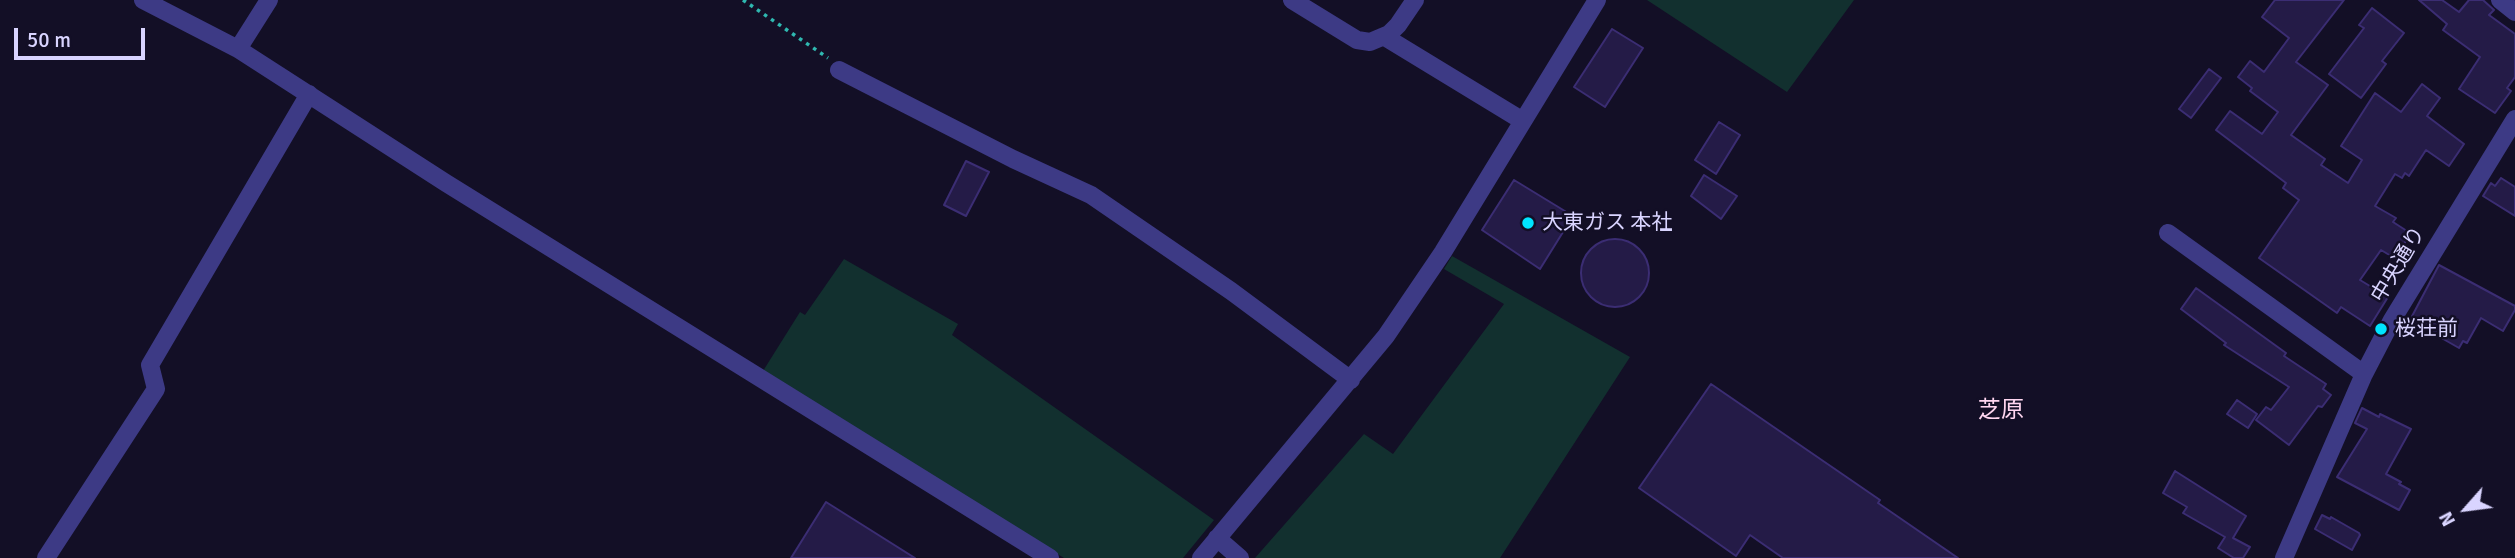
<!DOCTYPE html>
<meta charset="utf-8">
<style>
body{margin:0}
#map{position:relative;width:2515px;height:558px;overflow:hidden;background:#130f26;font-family:Signika,sans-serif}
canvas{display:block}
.north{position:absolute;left:2431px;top:474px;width:70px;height:70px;-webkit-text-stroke:5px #130f26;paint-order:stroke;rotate:242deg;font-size:19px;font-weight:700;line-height:28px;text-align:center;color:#d9d4ff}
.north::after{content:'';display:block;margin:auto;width:24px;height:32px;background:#d9d4ff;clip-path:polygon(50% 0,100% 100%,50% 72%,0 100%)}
.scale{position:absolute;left:14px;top:28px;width:131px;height:32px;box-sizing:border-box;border:4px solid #d9d4ff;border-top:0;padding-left:9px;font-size:21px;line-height:24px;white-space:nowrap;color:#d9d4ff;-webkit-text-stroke:5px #130f26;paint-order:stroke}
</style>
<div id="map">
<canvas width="2515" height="558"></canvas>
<div class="north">N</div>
<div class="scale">50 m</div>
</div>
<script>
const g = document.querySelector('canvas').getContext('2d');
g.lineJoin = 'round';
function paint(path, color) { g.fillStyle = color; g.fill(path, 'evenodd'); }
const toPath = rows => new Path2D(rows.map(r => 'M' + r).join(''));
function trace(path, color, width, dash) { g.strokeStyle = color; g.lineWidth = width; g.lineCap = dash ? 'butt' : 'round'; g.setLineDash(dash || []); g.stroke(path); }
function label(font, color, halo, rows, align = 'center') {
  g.font = font + ' Signika,"Noto Sans JP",sans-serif'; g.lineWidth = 5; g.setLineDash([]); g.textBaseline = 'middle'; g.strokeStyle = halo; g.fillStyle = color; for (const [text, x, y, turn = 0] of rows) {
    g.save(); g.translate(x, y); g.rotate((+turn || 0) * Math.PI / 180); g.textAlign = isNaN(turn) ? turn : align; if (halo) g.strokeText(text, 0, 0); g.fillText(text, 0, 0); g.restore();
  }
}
paint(toPath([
 [1647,0,1854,0,1787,92],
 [1452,256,1630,357,1500,558,1255,558,1364,434,1393,454,1504,304,1444,269],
 [844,259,958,324,952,335,1214,520,1183,558,1064,558,763,371,800,312,805,315]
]), '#12302f');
const building = toPath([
 [2275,0,2344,0,2296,62,2328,85,2291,135,2325,159,2321,165,2348,183,2362,160,2341,146,2375,93,2401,112,2422,84,2440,98,2427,116,2464,144,2449,166,2426,150,2409,176,2405,173,2402,178,2395,174,2375,206,2396,218,2393,222,2410,233,2396,259,2381,250,2360,280,2388,297,2370,326,2341,307,2337,313,2259,258,2299,200,2283,188,2286,183,2216,130,2230,111,2262,134,2278,112,2250,91,2252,88,2238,77,2250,61,2264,72,2289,38,2262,17,2275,0],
 [2419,0,2442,0,2459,12,2469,0,2483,0,2494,10,2489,15,2515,34,2515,77,2507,88,2511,91,2495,113,2459,89,2480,57,2443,30,2447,24,2419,0],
 [2372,8,2404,33,2382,61,2386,64,2361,98,2329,74,2364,28,2359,25,2372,8],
 [1612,29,1643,48,1605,107,1574,87,1612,29],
 [2209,69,2221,78,2191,118,2179,109,2209,69],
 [1719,122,1740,135,1716,174,1695,160,1719,122],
 [966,161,989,172,966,216,944,205,966,161],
 [1704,175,1737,196,1721,219,1691,196,1704,175],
 [2501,178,2515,187,2515,216,2483,196,2491,183,2495,186,2501,178],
 [1514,180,1573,216,1540,269,1482,230,1514,180],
 '1581 273a34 34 0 1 1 68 0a34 34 0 1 1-68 0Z',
 [2439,265,2515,306,2515,310,2503,331,2481,318,2467,343,2463,341,2459,348,2410,320,2439,265],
 [2196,288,2286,353,2284,356,2326,384,2323,389,2331,395,2322,407,2318,406,2289,445,2256,420,2266,407,2271,410,2289,387,2224,345,2226,343,2181,309,2196,288],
 [1711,384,1880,500,1878,503,1958,558,1783,558,1750,535,1736,556,1639,488,1711,384],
 [2237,400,2257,414,2248,428,2227,414,2237,400],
 [2362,408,2379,417,2380,414,2411,429,2386,474,2401,482,2399,484,2410,490,2399,510,2337,477,2367,429,2355,423,2362,408],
 [2175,471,2246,516,2233,538,2250,547,2243,558,2234,558,2218,548,2225,537,2183,513,2187,507,2163,493,2175,471],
 [826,502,915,558,791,558,826,502],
 [2322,515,2330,519,2331,517,2359,533,2360,535,2352,550,2315,529,2322,515]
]);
paint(building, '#241b47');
trace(building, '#3b2d73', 2);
trace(toPath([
 [743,0,828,58]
]), '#2fb8b0', 3.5, [3.5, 5]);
trace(toPath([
 [143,0,238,49,446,183,1050,558],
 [1292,0,1357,40,1370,42,1389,34,1398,25,1415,0],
 [2500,0,2515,12],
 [1385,37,1523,121],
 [238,49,269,0],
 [839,70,1013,159,1091,195,1231,291,1351,380],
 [2168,233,2364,374],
 [1217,538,1240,558],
 [46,558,156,389,150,365,309,94],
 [1201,558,1386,336,1443,252,1597,0],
 [2284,558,2364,374,2392,320,2515,119]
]), '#3d3a85', 18);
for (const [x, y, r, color] of [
 [1528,223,7,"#00e5ff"],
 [2381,329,7,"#00e5ff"]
]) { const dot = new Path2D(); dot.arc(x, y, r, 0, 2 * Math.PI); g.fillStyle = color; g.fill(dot); trace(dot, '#130f26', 2.5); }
label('21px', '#d9d4ff', '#130f26', [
 ["大東ガス 本社",1542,223],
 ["桜荘前",2395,329]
], 'left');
label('21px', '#d9d4ff', '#130f26', [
 ["中央通り",2399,265,-59]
]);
label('23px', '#ffd6f0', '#130f26', [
 ["芝原",2001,411]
]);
</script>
